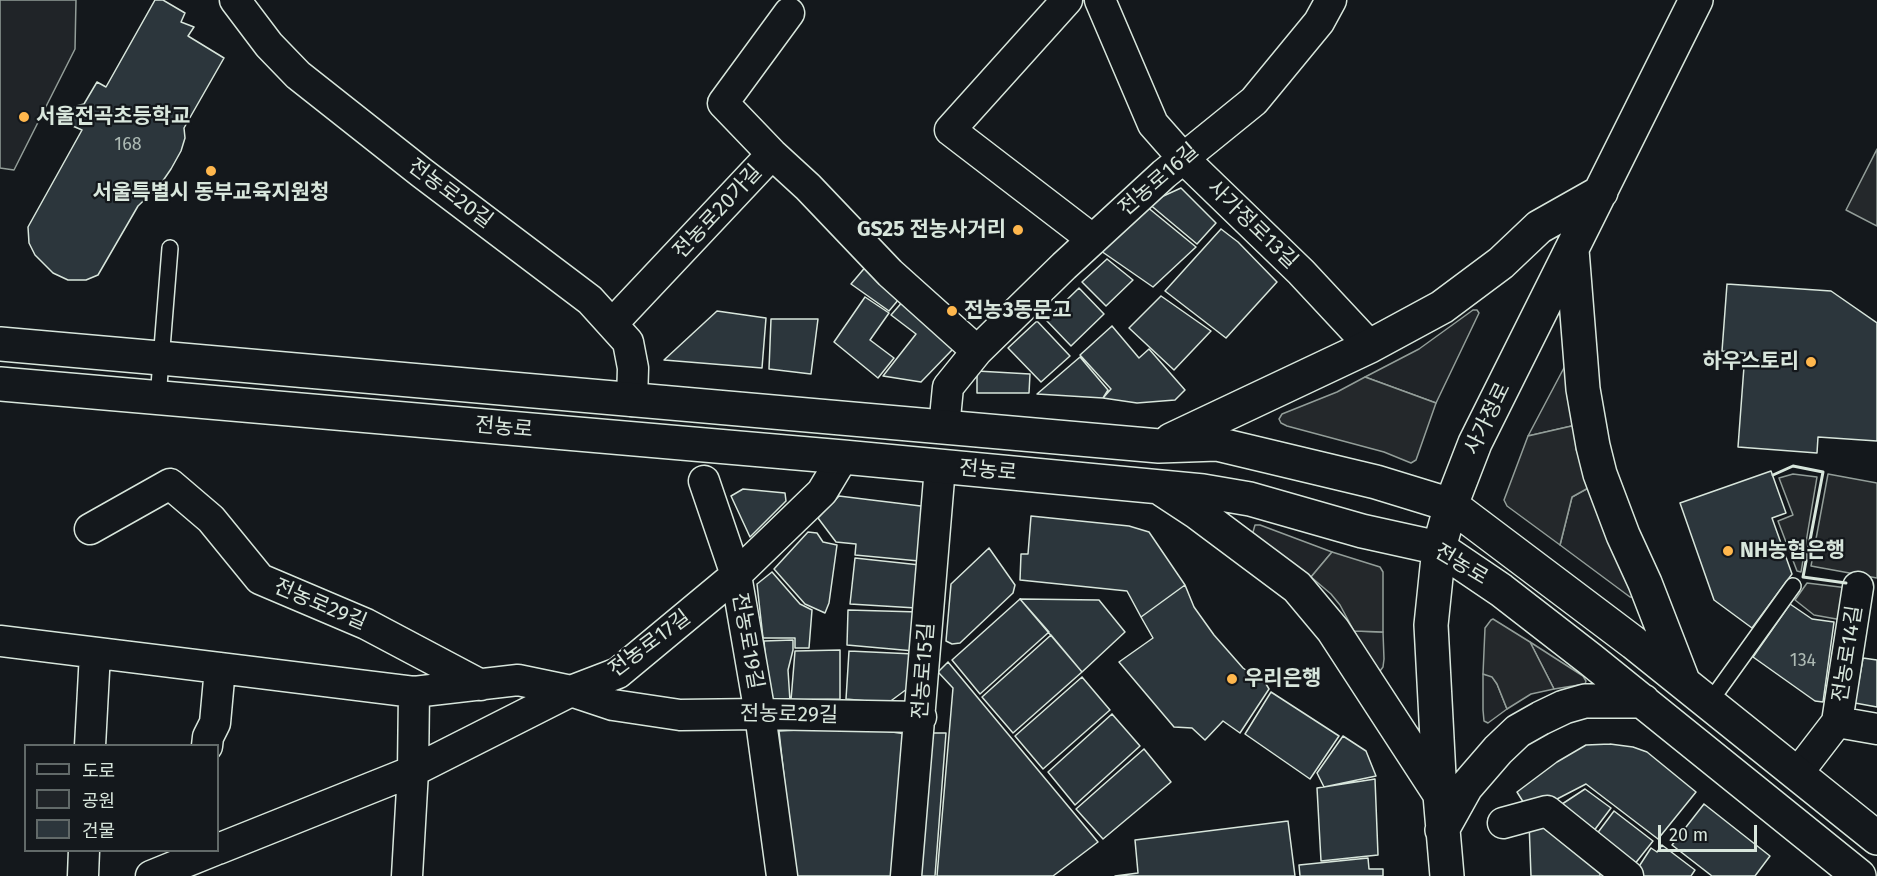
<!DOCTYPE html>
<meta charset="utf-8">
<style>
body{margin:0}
#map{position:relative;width:1877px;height:876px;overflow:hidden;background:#14181c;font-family:"Fira Sans","Noto Sans KR",sans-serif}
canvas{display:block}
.legend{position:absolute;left:24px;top:744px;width:195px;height:108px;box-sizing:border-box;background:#14181c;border:2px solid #626a69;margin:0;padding:8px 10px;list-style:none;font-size:18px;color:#d8e6dc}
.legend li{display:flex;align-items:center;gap:12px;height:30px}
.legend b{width:30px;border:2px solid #626a69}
.scale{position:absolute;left:1658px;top:825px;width:99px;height:27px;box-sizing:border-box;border:3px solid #d8e6dc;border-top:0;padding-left:8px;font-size:18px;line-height:21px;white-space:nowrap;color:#d8e6dc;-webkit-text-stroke:4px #14181c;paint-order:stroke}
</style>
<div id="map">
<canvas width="1877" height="876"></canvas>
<ul class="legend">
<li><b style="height:8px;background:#14181c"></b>도로</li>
<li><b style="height:16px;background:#202428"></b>공원</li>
<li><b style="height:16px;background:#2c363c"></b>건물</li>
</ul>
<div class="scale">20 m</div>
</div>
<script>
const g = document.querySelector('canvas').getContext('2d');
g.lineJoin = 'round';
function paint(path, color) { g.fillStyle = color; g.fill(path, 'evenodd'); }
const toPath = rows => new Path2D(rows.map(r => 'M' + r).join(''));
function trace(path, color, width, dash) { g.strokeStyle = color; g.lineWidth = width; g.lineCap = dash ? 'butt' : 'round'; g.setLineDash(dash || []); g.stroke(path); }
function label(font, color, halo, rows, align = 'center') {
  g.font = font + ' "Fira Sans","Noto Sans KR",sans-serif'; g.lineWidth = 4.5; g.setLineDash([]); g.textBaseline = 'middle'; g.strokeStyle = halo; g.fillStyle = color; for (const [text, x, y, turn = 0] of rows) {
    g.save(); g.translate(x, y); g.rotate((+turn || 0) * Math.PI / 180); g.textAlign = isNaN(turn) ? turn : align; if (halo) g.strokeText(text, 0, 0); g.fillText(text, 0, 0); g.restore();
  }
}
const green = toPath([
 [0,0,76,0,75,49,14,170,0,168,0,0],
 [1473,310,1477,310,1479,313,1436,403,1365,377,1419,349,1473,310],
 [1566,364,1576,425,1528,436,1566,364],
 [1590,487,1634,597,1630,597,1560,545,1572,497,1590,487],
 [1255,525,1260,525,1332,552,1311,577,1255,536,1253,532,1255,525],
 [1354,631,1383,632,1384,659,1383,667,1380,671,1376,671,1374,668,1354,631],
 [1530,642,1583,676,1586,681,1585,684,1554,689,1530,642],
 [1483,674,1492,676,1497,684,1507,709,1488,723,1484,721,1483,710,1483,674]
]);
paint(green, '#202428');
trace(green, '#939e99', 1.5);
const parking = toPath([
 [1877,149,1877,226,1846,210,1877,149],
 [1365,377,1436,403,1416,460,1411,463,1384,452,1287,426,1281,423,1279,419,1282,414,1337,392,1365,377],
 [1576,425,1576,449,1590,487,1572,497,1560,545,1507,506,1504,500,1528,436,1576,425],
 [1793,474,1817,477,1801,572,1797,571,1778,521,1793,515,1779,478,1793,474],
 [1828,474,1877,483,1877,578,1811,566,1828,474],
 [1332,552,1380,567,1383,572,1383,632,1354,631,1340,605,1331,594,1311,577,1332,552],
 [1807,583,1848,588,1842,620,1814,615,1795,600,1807,583],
 [1493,619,1530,642,1554,689,1531,694,1507,709,1497,684,1492,677,1483,674,1485,628,1491,620,1493,619]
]);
paint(parking, '#24282b');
trace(parking, '#939e99', 1.5);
const building = toPath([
 [155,0,163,0,185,13,181,22,194,27,188,36,224,58,184,128,185,138,181,151,171,169,160,185,138,206,98,275,86,280,68,280,53,273,35,255,29,243,28,227,82,130,68,124,67,116,70,110,76,106,84,104,97,82,106,87,155,0],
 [1181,188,1216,223,1197,244,1148,203,1181,188],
 [1146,206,1196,247,1153,287,1101,251,1146,206],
 [1221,229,1238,242,1277,282,1226,338,1165,291,1221,229],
 [1107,259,1133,280,1106,306,1082,282,1107,259],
 [868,264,904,293,889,311,851,284,868,264],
 [1727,284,1831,291,1877,323,1877,441,1818,437,1817,453,1738,447,1745,353,1722,351,1727,284],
 [1079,288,1104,314,1071,346,1046,320,1079,288],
 [1161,296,1211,331,1174,370,1129,328,1161,296],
 [865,297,889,313,870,340,894,358,878,378,834,342,865,297],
 [904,300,950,339,952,350,921,382,883,376,916,334,891,315,904,300],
 [717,311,766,318,762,368,664,360,717,311],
 [771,319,818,319,811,374,769,369,771,319],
 [1037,321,1070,356,1041,382,1008,348,1037,321],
 [1112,326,1139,358,1149,349,1185,390,1175,400,1137,403,1103,398,1111,389,1080,355,1112,326],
 [1080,357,1108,390,1103,398,1037,394,1080,357],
 [977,371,1030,374,1029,393,977,393,977,371],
 [1771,471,1786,513,1772,518,1792,574,1752,628,1714,600,1680,503,1771,471],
 [743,489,785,493,786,501,750,537,731,496,743,489],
 [839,496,929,507,919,561,855,555,856,544,836,542,818,518,839,496],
 [1031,516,1129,526,1149,532,1185,585,1141,617,1127,591,1020,580,1021,554,1028,554,1031,516],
 [808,532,817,533,823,542,837,545,829,603,825,613,805,604,774,569,808,532],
 [989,548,1015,585,1013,593,960,643,952,644,946,641,951,584,989,548],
 [855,558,920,565,916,608,850,604,855,558],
 [772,572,800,604,812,610,809,648,795,648,795,638,763,638,757,584,772,572],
 [1185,585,1194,607,1214,635,1243,668,1266,684,1269,689,1240,733,1223,721,1205,740,1192,728,1174,727,1119,662,1153,638,1141,617,1185,585],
 [1020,599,1049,632,980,694,952,660,1020,599],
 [1020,599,1099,600,1125,632,1082,672,1020,599],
 [1790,604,1812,619,1834,622,1823,702,1815,701,1753,657,1790,604],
 [848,610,919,612,914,651,847,645,848,610],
 [1051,635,1082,672,1013,733,982,697,1051,635],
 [793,640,793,650,788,670,790,701,769,701,764,641,793,640],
 [840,650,840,699,791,700,795,651,840,650],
 [849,651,914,654,911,686,888,703,846,699,849,651],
 [1863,658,1877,660,1877,707,1855,703,1863,658],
 [948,662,1098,842,1053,876,937,876,953,688,938,672,948,662],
 [1082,677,1110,710,1043,769,1015,736,1082,677],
 [1271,692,1339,736,1310,779,1245,734,1271,692],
 [1112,714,1140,746,1075,805,1048,772,1112,714],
 [858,727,906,734,895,876,795,876,779,731,858,727],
 [908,733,946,733,935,876,896,876,908,733],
 [1343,736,1366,751,1376,776,1324,787,1317,773,1343,736],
 [1610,744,1633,747,1647,752,1696,792,1658,839,1586,784,1530,813,1517,792,1557,762,1586,745,1610,744],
 [1144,749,1171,782,1103,839,1076,809,1144,749],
 [1375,779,1378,855,1321,861,1317,788,1375,779],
 [1585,789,1611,808,1590,836,1556,808,1585,789],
 [1704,804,1770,856,1755,876,1712,876,1672,845,1704,804],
 [1614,811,1653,841,1630,870,1593,839,1614,811],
 [1544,817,1600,859,1600,876,1531,876,1529,822,1544,817],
 [1288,821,1295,876,1115,876,1138,873,1135,840,1288,821],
 [1662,845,1695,870,1691,876,1641,876,1636,871,1651,848,1657,852,1662,845],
 [1368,858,1369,869,1383,869,1383,876,1300,876,1299,865,1368,858]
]);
paint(building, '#2c363c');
trace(building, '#d8e6dc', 1.5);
const lane = toPath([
 [158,398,170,248],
 [1709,703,1793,586]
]);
const street = toPath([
 [235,0,269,45,298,75,422,173,590,300,628,342,633,368,632,401],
 [1067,0,950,130,1092,239],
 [1100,0,1153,124,1183,158,1301,272,1370,346],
 [789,13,723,103,772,154,808,187,890,273,977,351],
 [612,324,772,154],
 [944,428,948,387,977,351,1064,266,1164,174,1254,101,1319,22,1331,0],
 [704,481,736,575,760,714,782,876],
 [90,529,170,484,211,519,260,579,366,624,481,685],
 [0,641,414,692,518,680,571,691,613,705,680,715,760,714,921,717],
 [1837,722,1858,587],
 [90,746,95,653],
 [207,746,208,737,215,723,220,668],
 [1797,774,1837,722,1877,729],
 [1503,823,1547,811,1628,876],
 [218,849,413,771,571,691,618,673,736,575,822,492,843,457],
 [83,876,84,850],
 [151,876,215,850],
 [407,876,413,771,414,692],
 [906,876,940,467]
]);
const secondary = toPath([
 [1572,250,1583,389,1593,446,1600,474,1623,535,1645,583,1683,681],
 [0,344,1159,446,1217,444,1376,482,1451,505,1634,643,1877,838],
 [0,384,843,457,1203,491,1250,499,1362,531,1439,548,1501,590,1590,659,1859,876],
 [1171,440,1370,346,1442,307,1501,263,1539,227,1601,192],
 [1163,490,1198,513,1297,587,1333,630,1439,793],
 [1442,830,1466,787,1498,750,1518,731,1541,718,1564,707,1585,701,1643,701],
 [1447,876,1440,795,1431,625,1439,548,1451,505,1475,443,1696,0]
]);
trace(lane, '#d8e6dc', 18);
trace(street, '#d8e6dc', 33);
trace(secondary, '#d8e6dc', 36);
trace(lane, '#14181c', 15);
trace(street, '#14181c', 30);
trace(secondary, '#14181c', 33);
trace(toPath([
 [1773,475,1793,466,1823,472,1803,577,1846,583]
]), '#d8e6dc', 3);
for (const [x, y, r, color] of [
 [24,117,6,"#ffb74d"],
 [211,171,6,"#ffb74d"],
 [1018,230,6,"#ffb74d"],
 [952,311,6,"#ffb74d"],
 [1811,362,6,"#ffb74d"],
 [1728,551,6,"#ffb74d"],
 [1232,679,6,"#ffb74d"]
]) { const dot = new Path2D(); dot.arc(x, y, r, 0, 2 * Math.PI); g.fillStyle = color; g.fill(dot); trace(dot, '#14181c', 2); }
label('18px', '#adbab4', null, [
 ["168",128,145],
 ["134",1803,661]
]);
label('bold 21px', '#d8e6dc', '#14181c', [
 ["서울전곡초등학교",36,117],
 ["서울특별시 동부교육지원청",211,193,"center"],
 ["GS25 전농사거리",1006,230,"right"],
 ["전농3동문고",964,311],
 ["하우스토리",1799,362,"right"],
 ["NH농협은행",1740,551],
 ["우리은행",1244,679]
], 'left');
label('21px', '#d8e6dc', '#14181c', [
 ["전농로16길",1159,180,-41],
 ["전농로20길",450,194,37],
 ["전농로20가길",718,212,-47],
 ["사가정로13길",1252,225,44],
 ["사가정로",1488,419,-64],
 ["전농로",504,428,5],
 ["전농로",988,471,5],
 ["전농로",1461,565,31],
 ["전농로29길",320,605,23],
 ["전농로19길",747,641,80],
 ["전농로17길",650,644,-37],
 ["전농로14길",1848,654,-81],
 ["전농로15길",924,671,-86],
 ["전농로29길",789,715,1]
]);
</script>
